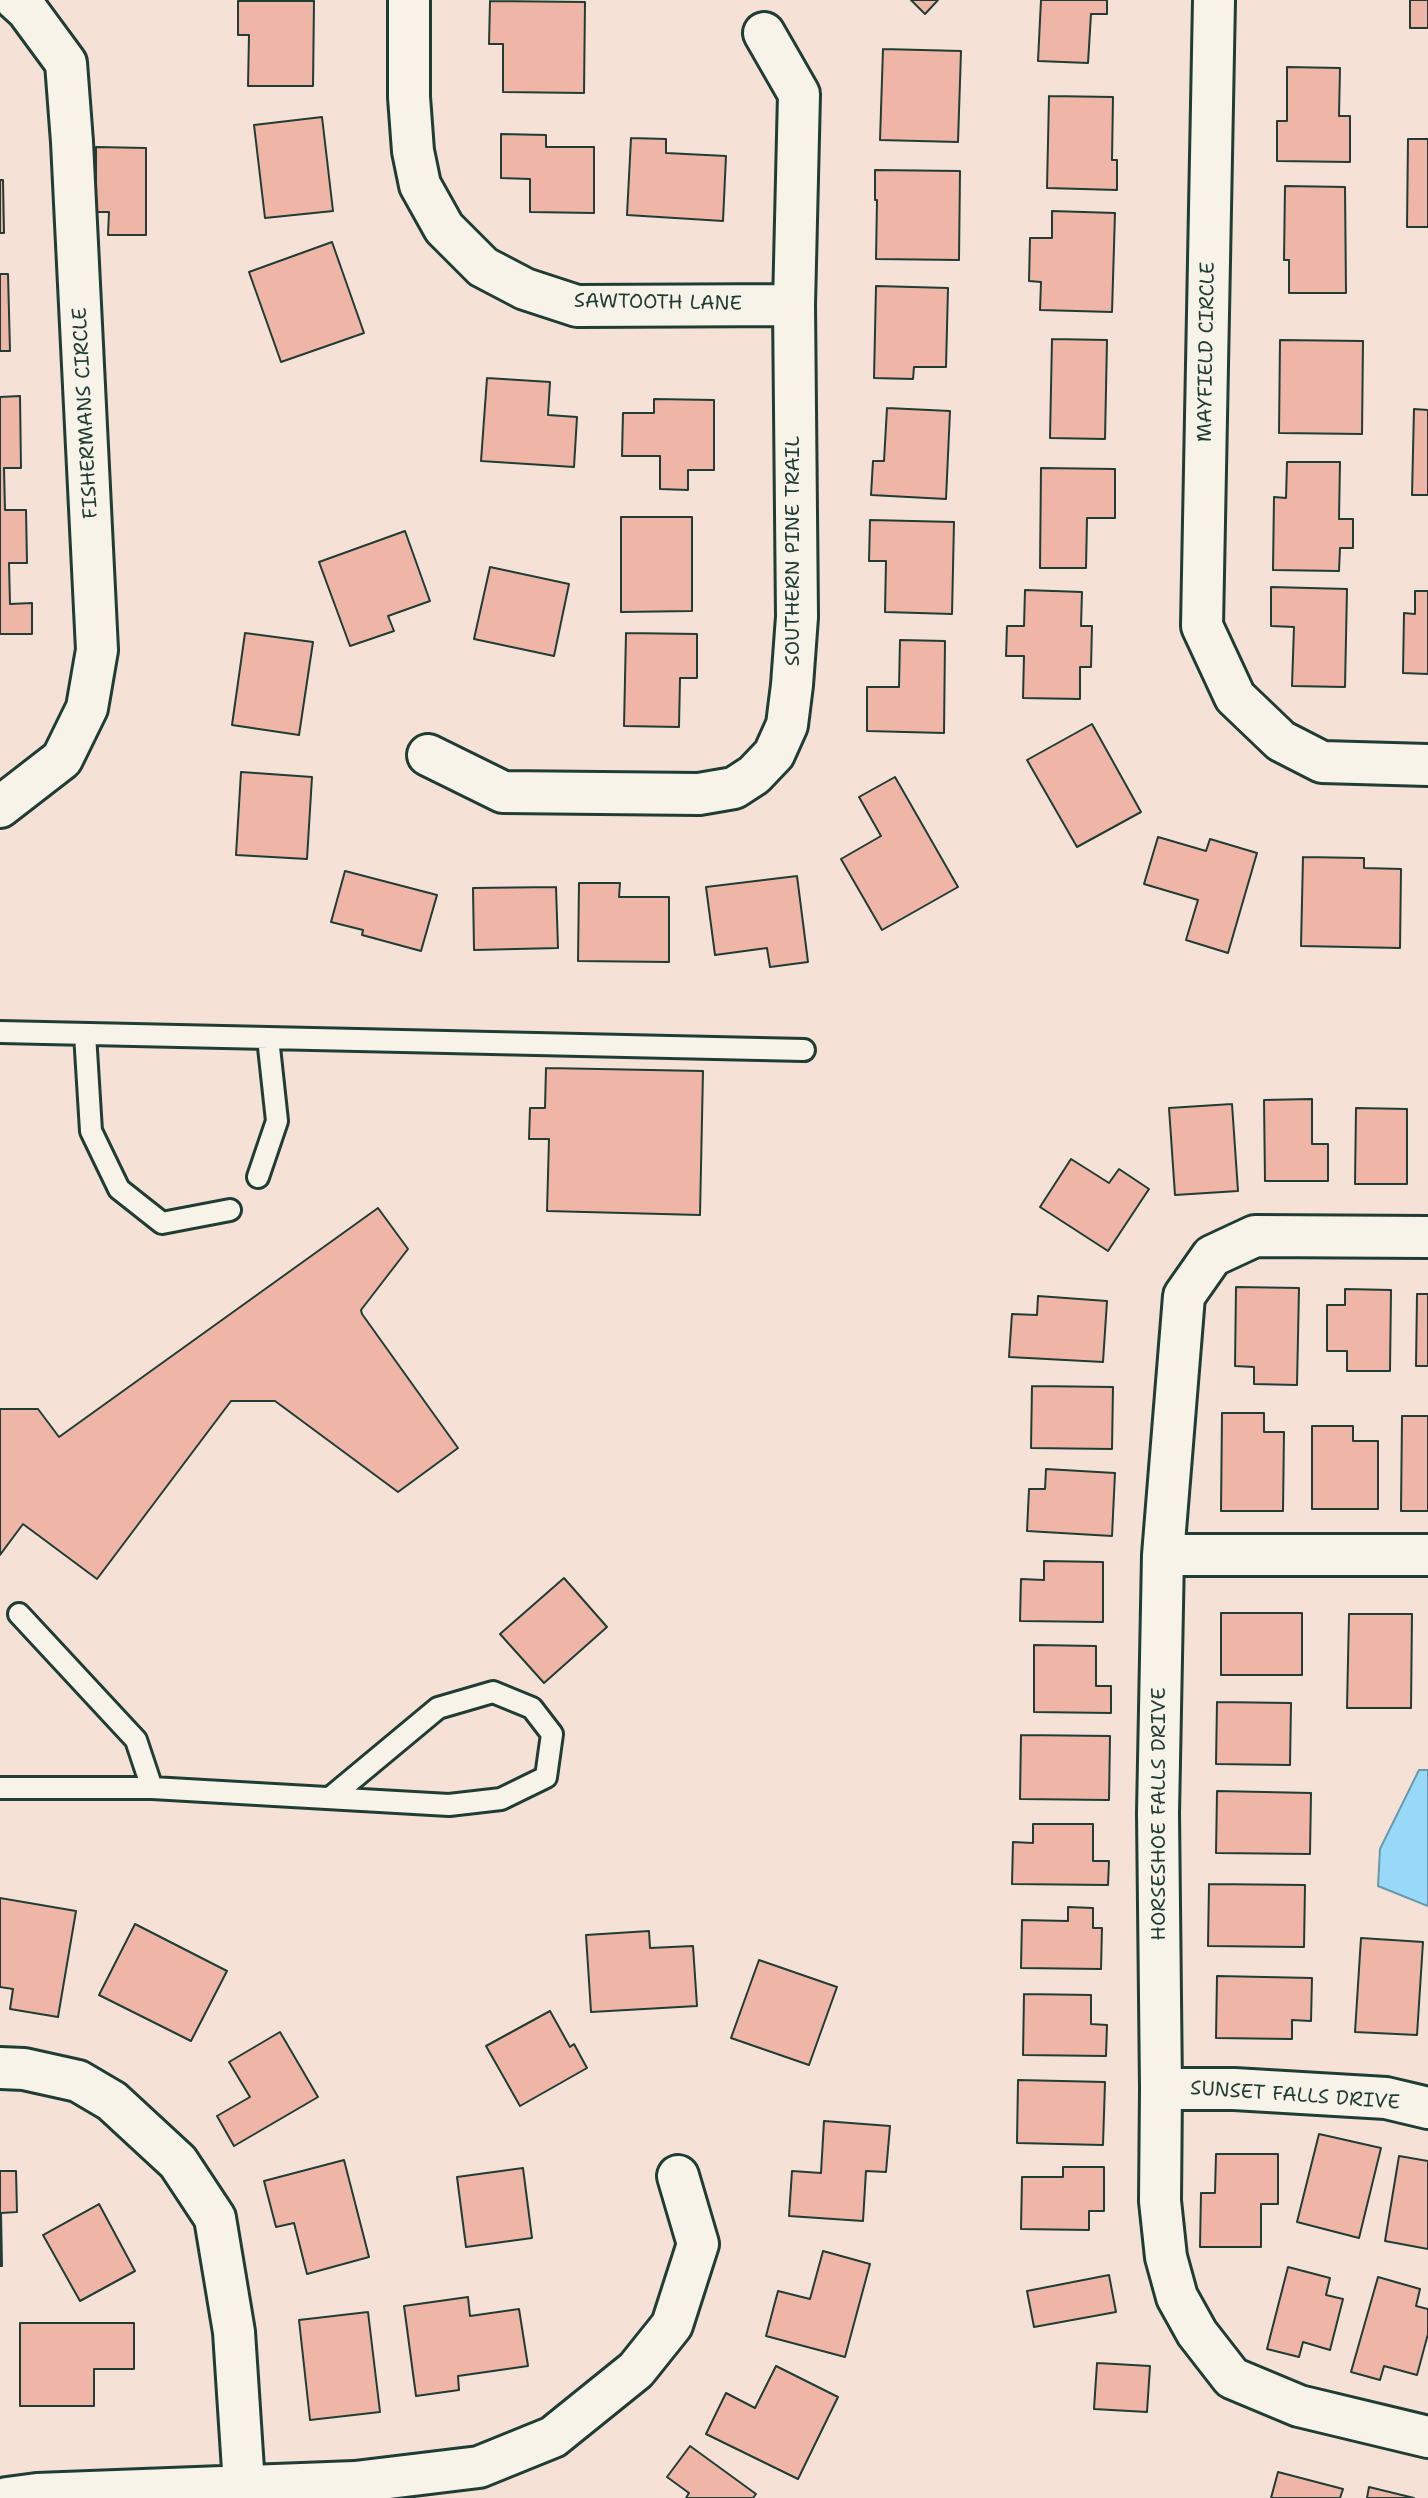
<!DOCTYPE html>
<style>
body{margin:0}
canvas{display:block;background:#f5e1d5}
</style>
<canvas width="1428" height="2498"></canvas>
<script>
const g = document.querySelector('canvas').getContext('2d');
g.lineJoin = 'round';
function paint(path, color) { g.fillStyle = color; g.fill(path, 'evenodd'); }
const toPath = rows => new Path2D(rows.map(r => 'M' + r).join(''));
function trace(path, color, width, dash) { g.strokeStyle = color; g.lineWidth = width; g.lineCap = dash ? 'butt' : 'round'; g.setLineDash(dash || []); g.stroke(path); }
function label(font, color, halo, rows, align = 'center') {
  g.font = font + ' "Shantell Sans",sans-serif'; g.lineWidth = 6; g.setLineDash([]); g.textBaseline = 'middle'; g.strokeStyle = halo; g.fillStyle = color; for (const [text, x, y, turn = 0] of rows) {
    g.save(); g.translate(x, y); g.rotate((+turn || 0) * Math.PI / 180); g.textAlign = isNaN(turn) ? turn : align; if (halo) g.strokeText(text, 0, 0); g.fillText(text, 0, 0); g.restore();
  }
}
const water = toPath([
 [1419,1770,1428,1770,1428,1906,1378,1886,1380,1849,1419,1770]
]);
paint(water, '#98d8f9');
trace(water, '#689aaa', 2);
const building = toPath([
 [911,0,938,0,925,14,911,0],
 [1041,0,1107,0,1107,14,1091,14,1088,63,1038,61,1041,0],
 [1410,0,1428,0,1428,28,1410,28,1410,0],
 [238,1,314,1,313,86,248,86,249,35,238,35,238,1],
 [490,1,585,2,584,93,503,92,503,44,489,44,490,1],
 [883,49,961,51,958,142,880,140,883,49],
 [1287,67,1340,68,1339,116,1350,116,1350,162,1277,161,1277,121,1287,121,1287,67],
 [1049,96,1113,97,1112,160,1117,160,1117,190,1047,188,1049,96],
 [322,117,333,211,265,218,254,125,322,117],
 [501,134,546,135,546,147,594,147,594,213,530,212,530,179,501,178,501,134],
 [631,138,666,139,666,153,726,156,723,221,627,215,631,138],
 [1408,139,1428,139,1428,227,1407,227,1408,139],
 [96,147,146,148,146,235,108,235,109,212,96,212,96,147],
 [875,170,960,171,959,260,876,259,877,200,875,200,875,170],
 [0,180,3,180,4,233,0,233,0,180],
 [1285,186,1345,187,1346,293,1289,293,1289,260,1284,260,1285,186],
 [1052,211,1115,213,1112,312,1040,310,1041,282,1029,281,1030,238,1052,238,1052,211],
 [332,242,364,333,281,362,249,272,332,242],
 [0,274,8,274,10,351,0,351,0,274],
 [876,286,948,288,946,367,914,367,913,379,874,378,876,286],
 [1052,339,1107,340,1105,439,1050,438,1052,339],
 [1280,340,1363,341,1362,434,1279,433,1280,340],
 [487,378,550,382,548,415,577,417,574,467,481,461,487,378],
 [20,396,21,468,4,468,5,510,26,510,27,563,9,563,10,604,32,603,32,634,0,634,0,397,20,396],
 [654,399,714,400,714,470,688,470,688,490,660,489,660,456,622,456,623,413,654,413,654,399],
 [887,408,950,411,946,499,871,495,873,461,884,461,887,408],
 [1414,409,1428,410,1428,495,1412,495,1414,409],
 [1287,462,1340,462,1339,519,1353,519,1353,548,1340,548,1339,571,1273,570,1274,497,1286,498,1287,462],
 [1041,468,1115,469,1115,518,1087,518,1086,568,1040,568,1041,468],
 [621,517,692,517,692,611,621,612,621,517],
 [870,520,954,522,952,614,885,612,886,561,869,561,870,520],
 [405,531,430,601,388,616,394,631,350,646,319,562,405,531],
 [490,567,569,584,554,656,474,639,490,567],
 [1271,587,1347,589,1345,687,1292,686,1294,627,1271,626,1271,587],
 [1025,590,1082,592,1081,626,1092,626,1091,667,1080,667,1080,699,1023,698,1024,656,1006,656,1007,626,1024,626,1025,590],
 [1415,591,1428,591,1428,674,1403,673,1404,613,1415,614,1415,591],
 [245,633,313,642,299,735,232,725,245,633],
 [626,633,697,634,697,678,680,678,679,727,624,726,626,633],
 [900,640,945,641,944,733,867,731,867,687,899,687,900,640],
 [1092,724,1141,812,1077,847,1027,760,1092,724],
 [241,772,312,777,307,859,236,855,241,772],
 [895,777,958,887,882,930,841,859,881,836,859,797,895,777],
 [1158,837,1206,851,1210,839,1257,853,1228,953,1186,940,1198,900,1144,884,1158,837],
 [1303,857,1364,858,1364,868,1401,869,1400,948,1301,946,1303,857],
 [345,871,437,895,421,951,362,935,363,930,331,922,345,871],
 [797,876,808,962,770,967,767,948,715,955,706,887,797,876],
 [579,883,620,883,619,897,669,897,669,962,578,961,579,883],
 [556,887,558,948,474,950,473,888,556,887],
 [546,1068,703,1071,700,1215,547,1211,549,1139,529,1139,530,1108,545,1108,546,1068],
 [1312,1099,1312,1144,1328,1144,1328,1181,1265,1181,1264,1100,1312,1099],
 [1232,1104,1238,1191,1175,1195,1169,1108,1232,1104],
 [1356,1108,1407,1109,1407,1184,1355,1184,1356,1108],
 [1071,1159,1109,1183,1119,1169,1149,1189,1108,1251,1040,1207,1071,1159],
 [378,1208,408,1249,361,1310,362,1314,458,1448,398,1492,275,1401,231,1401,97,1579,23,1524,0,1555,0,1409,38,1409,59,1437,378,1208],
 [1236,1287,1299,1288,1297,1385,1254,1384,1254,1367,1235,1366,1236,1287],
 [1345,1289,1391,1290,1390,1371,1347,1371,1347,1351,1327,1351,1327,1305,1345,1305,1345,1289],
 [1417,1294,1428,1294,1428,1366,1416,1366,1417,1294],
 [1038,1296,1107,1301,1103,1362,1009,1357,1012,1314,1037,1315,1038,1296],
 [1032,1386,1113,1387,1112,1449,1031,1448,1032,1386],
 [1222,1413,1264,1413,1264,1432,1284,1432,1283,1511,1221,1511,1222,1413],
 [1402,1416,1428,1416,1428,1511,1401,1511,1402,1416],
 [1312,1426,1353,1426,1353,1441,1378,1441,1378,1509,1312,1509,1312,1426],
 [1046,1469,1115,1473,1112,1536,1027,1531,1029,1489,1045,1489,1046,1469],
 [1044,1561,1103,1562,1103,1622,1020,1621,1021,1579,1044,1580,1044,1561],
 [564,1578,607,1627,544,1683,500,1634,564,1578],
 [1221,1613,1302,1613,1302,1675,1221,1675,1221,1613],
 [1349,1614,1412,1614,1411,1708,1347,1708,1349,1614],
 [1034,1645,1096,1646,1096,1686,1111,1686,1111,1713,1034,1712,1034,1645],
 [1217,1702,1291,1703,1290,1765,1216,1764,1217,1702],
 [1021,1735,1110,1736,1109,1800,1020,1799,1021,1735],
 [1217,1791,1311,1793,1310,1854,1216,1853,1217,1791],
 [1033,1824,1093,1824,1093,1861,1109,1861,1108,1885,1012,1884,1013,1842,1033,1843,1033,1824],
 [1209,1884,1305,1885,1304,1947,1208,1946,1209,1884],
 [0,1898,76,1911,58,2017,10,2009,13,1989,0,1987,0,1898],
 [1068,1907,1093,1908,1093,1928,1102,1928,1101,1969,1021,1968,1022,1920,1068,1921,1068,1907],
 [135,1924,227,1971,191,2041,99,1995,135,1924],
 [649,1931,650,1948,693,1946,697,2006,591,2012,586,1935,649,1931],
 [1361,1938,1423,1942,1417,2035,1355,2032,1361,1938],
 [759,1960,837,1987,809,2065,731,2038,759,1960],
 [1217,1976,1312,1978,1311,2021,1292,2020,1292,2039,1216,2038,1217,1976],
 [1024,1994,1091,1995,1091,2024,1107,2025,1106,2056,1023,2055,1024,1994],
 [550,2011,570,2047,574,2044,587,2068,520,2106,486,2046,550,2011],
 [280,2032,318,2097,234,2146,217,2116,250,2097,229,2062,280,2032],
 [1018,2080,1105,2082,1103,2145,1017,2143,1018,2080],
 [824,2121,890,2126,886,2172,866,2171,863,2221,789,2216,792,2171,821,2173,824,2121],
 [1319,2134,1381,2148,1359,2238,1297,2222,1319,2134],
 [1216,2154,1278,2154,1278,2204,1261,2204,1261,2247,1200,2247,1201,2193,1215,2193,1216,2154],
 [1399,2156,1428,2161,1428,2249,1385,2241,1399,2156],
 [344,2160,369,2257,307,2274,294,2223,276,2227,264,2181,344,2160],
 [1063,2167,1104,2167,1104,2211,1089,2211,1089,2230,1021,2229,1022,2177,1063,2177,1063,2167],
 [523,2168,532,2238,466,2247,457,2177,523,2168],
 [0,2171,16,2171,17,2212,1,2213,2,2266,0,2266,0,2171],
 [99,2204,135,2271,80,2301,43,2235,99,2204],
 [823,2251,870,2264,845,2357,766,2336,778,2291,810,2299,823,2251],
 [1288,2267,1330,2278,1326,2295,1343,2299,1330,2350,1303,2342,1299,2357,1267,2349,1288,2267],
 [1109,2275,1116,2312,1034,2327,1027,2291,1109,2275],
 [1378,2277,1420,2289,1416,2306,1428,2309,1428,2334,1417,2375,1384,2366,1380,2380,1351,2372,1378,2277],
 [468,2297,470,2316,519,2309,528,2366,458,2376,459,2390,416,2396,404,2306,468,2297],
 [368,2312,380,2412,310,2420,299,2320,368,2312],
 [20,2323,134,2323,134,2369,94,2369,94,2406,20,2406,20,2323],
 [1097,2363,1150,2366,1147,2412,1094,2409,1097,2363],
 [776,2366,838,2397,798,2479,706,2434,726,2393,755,2408,776,2366],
 [690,2446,756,2494,753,2498,686,2498,689,2493,667,2477,690,2446],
 [1278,2472,1343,2489,1340,2498,1271,2498,1278,2472],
 [1369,2487,1414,2498,1367,2498,1369,2487]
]);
paint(building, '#efb6a8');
trace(building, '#1f3d34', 2);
const service = toPath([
 [0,1032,804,1050],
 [85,1034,91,1131,119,1189,162,1223,230,1210],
 [258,1177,277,1121,268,1038],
 [19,1614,136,1740,152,1788],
 [0,1788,152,1788,449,1805,501,1799,546,1777,552,1734,532,1708,493,1692,438,1708,331,1797]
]);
const minor = toPath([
 [409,0,409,97,413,151,420,185,444,228,483,267,525,289,577,306,794,305],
 [1214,0,1202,626,1235,697,1281,741,1322,762,1428,765],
 [428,755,503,792,699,794,734,788,754,775,774,754,787,725,792,685,797,617,794,305,799,94,764,33],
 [0,807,62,759,87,708,97,650,72,142,66,63,27,10,16,0],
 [1428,1237,1255,1236,1212,1256,1184,1296,1163,1555,1158,1813,1161,2089,1160,2201,1166,2257,1177,2297,1197,2333,1232,2378,1299,2406,1428,2437],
 [1163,1555,1428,1555],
 [0,2068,24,2069,78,2081,112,2101,178,2162,215,2218,234,2332,244,2485],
 [1161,2089,1234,2089,1386,2098,1428,2108],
 [7,2498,37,2494,355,2482,479,2467,553,2437,636,2370,672,2325,698,2244,678,2176]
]);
trace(service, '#1f3d34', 26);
trace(minor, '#1f3d34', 46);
trace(service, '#f7f3e8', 20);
trace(minor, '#f7f3e8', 40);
label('20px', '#1f3d34', '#f7f3e8', [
 ["SAWTOOTH LANE",658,303,1],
 ["MAYFIELD CIRCLE",1207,352,-89],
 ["FISHERMANS CIRCLE",86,413,-93],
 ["SOUTHERN PINE TRAIL",794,551,-90],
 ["HORSESHOE FALLS DRIVE",1160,1814,-90],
 ["SUNSET FALLS DRIVE",1295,2096,4]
]);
</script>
